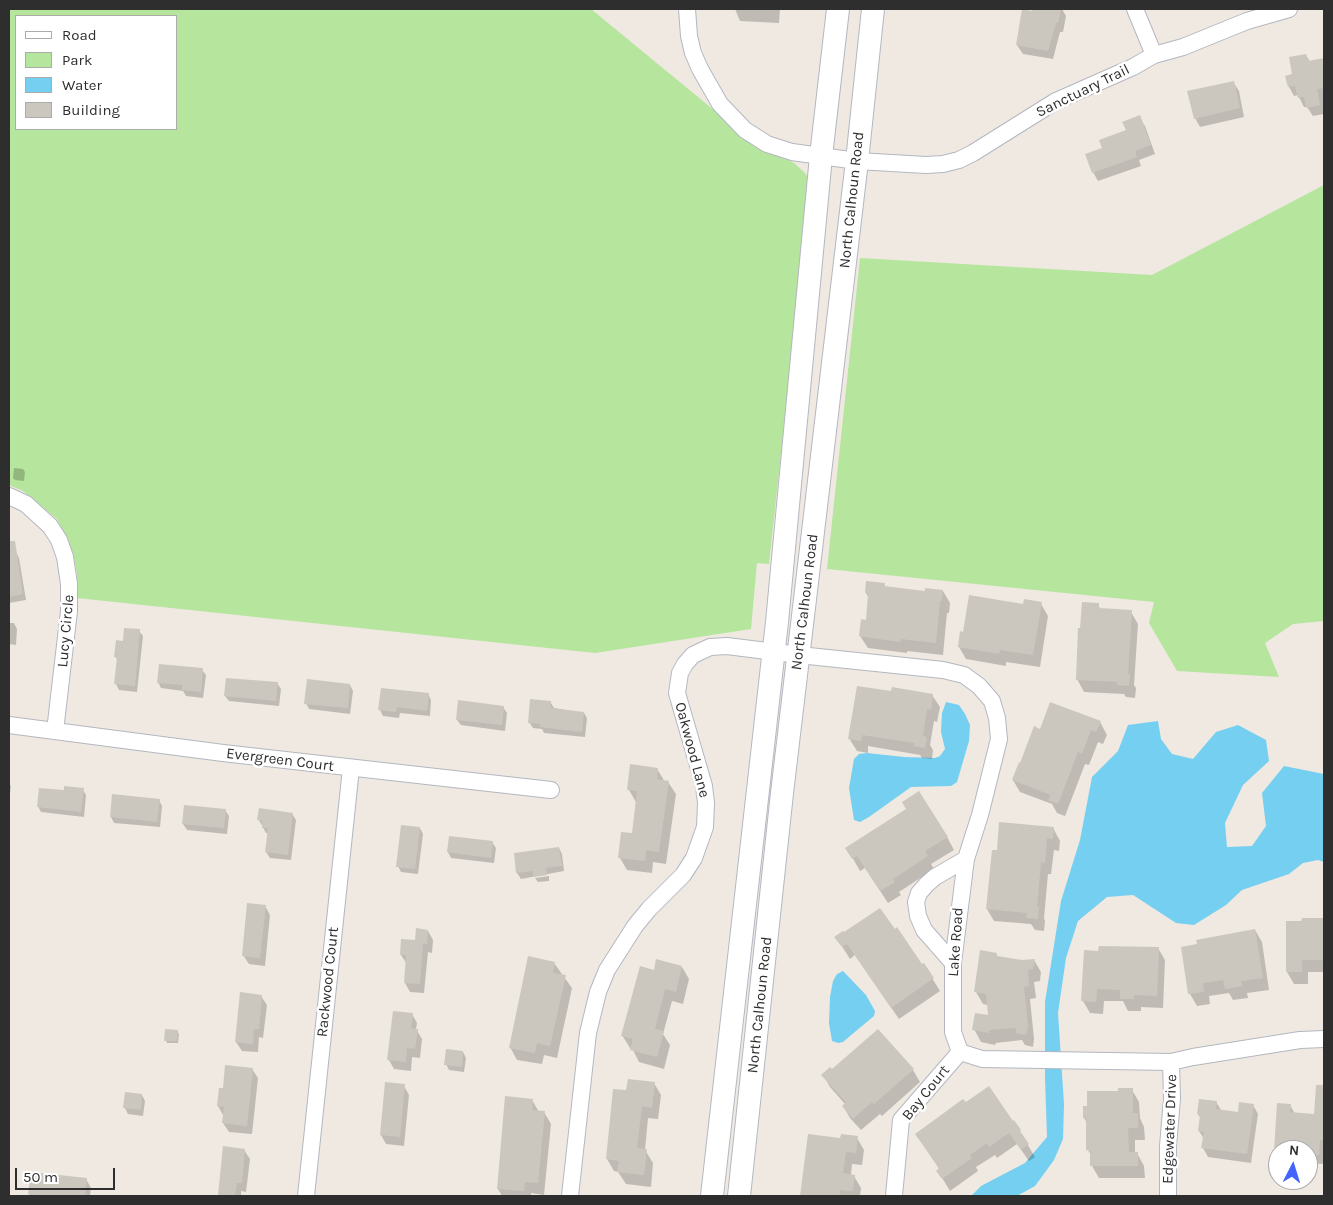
<!DOCTYPE html>
<style>
body{margin:0}
#map{position:relative;width:1333px;height:1205px;overflow:hidden;background:#efe9e1;font-family:Karla,sans-serif}
canvas{display:block}
.frame{position:absolute;inset:0;border:10px solid #2e2e2e;pointer-events:none}
.legend{position:absolute;left:15px;top:15px;width:162px;height:115px;box-sizing:border-box;background:#fff;border:1px solid #ababab;margin:0;padding:6px 9px;list-style:none;font-size:15px;color:#2e2e2e}
.legend li{display:flex;align-items:center;gap:10px;height:25px}
.legend b{width:25px;border:1px solid #ababab}
.north{position:absolute;left:1268px;top:1140px;width:50px;height:50px;box-sizing:border-box;background:#fff;border:1px solid #ababab;border-radius:50%;rotate:5deg;font-size:14px;font-weight:700;line-height:20px;text-align:center;color:#2e2e2e}
.north::after{content:'';display:block;margin:auto;width:18px;height:22px;background:#4264fb;clip-path:polygon(50% 0,100% 100%,50% 72%,0 100%)}
.scale{position:absolute;left:15px;top:1168px;width:100px;height:22px;box-sizing:border-box;border:2px solid #2e2e2e;border-top:0;padding-left:6px;font-size:15px;line-height:18px;white-space:nowrap;color:#2e2e2e;-webkit-text-stroke:4px #fff;paint-order:stroke}
</style>
<div id="map">
<canvas width="1333" height="1205"></canvas>
<div class="frame"></div>
<ul class="legend">
<li><b style="height:6px;background:#fff"></b>Road</li>
<li><b style="height:14px;background:#b6e59e"></b>Park</li>
<li><b style="height:14px;background:#75cff0"></b>Water</li>
<li><b style="height:14px;background:#cbc7bf"></b>Building</li>
</ul>
<div class="north">N</div>
<div class="scale">50 m</div>
</div>
<script>
const g = document.querySelector('canvas').getContext('2d');
g.lineJoin = 'round';
function paint(path, color) { g.fillStyle = color; g.fill(path, 'evenodd'); }
const toPath = rows => new Path2D(rows.map(r => 'M' + r).join(''));
function trace(path, color, width, dash) { g.strokeStyle = color; g.lineWidth = width; g.lineCap = dash ? 'butt' : 'round'; g.setLineDash(dash || []); g.stroke(path); }
function label(font, color, halo, rows, align = 'center') {
  g.font = font + ' Karla,sans-serif'; g.lineWidth = 5; g.setLineDash([]); g.textBaseline = 'middle'; g.strokeStyle = halo; g.fillStyle = color; for (const [text, x, y, turn = 0] of rows) {
    g.save(); g.translate(x, y); g.rotate((+turn || 0) * Math.PI / 180); g.textAlign = isNaN(turn) ? turn : align; if (halo) g.strokeText(text, 0, 0); g.fillText(text, 0, 0); g.restore();
  }
}
paint(toPath([
 [9,9,591,9,754,143,794,163,804,172,809,178,810,185,769,564,757,563,751,629,595,653,77,598,77,573,73,553,57,519,23,491,9,485],
 [16,16,176,16,176,129,16,129],
 [1324,185,1324,621,1293,624,1265,643,1279,677,1177,671,1149,623,1154,602,827,569,860,258,1152,275]
]), '#b6e59e');
paint(toPath([
 [946,702,959,705,965,714,970,725,969,741,957,782,951,786,911,787,869,817,860,822,854,820,849,788,854,759,859,754,867,753,904,757,935,758,940,756,945,749,941,732,942,713],
 [1158,721,1161,739,1172,754,1193,759,1216,732,1238,725,1266,740,1269,761,1243,785,1225,823,1227,847,1252,846,1266,826,1262,793,1284,766,1324,774,1324,862,1318,860,1303,863,1289,874,1242,890,1226,905,1194,925,1176,923,1133,895,1107,897,1078,921,1066,958,1058,1013,1064,1104,1063,1139,1054,1160,1035,1186,1017,1196,971,1196,981,1186,1025,1163,1047,1137,1045,1078,1045,1002,1061,901,1080,840,1092,777,1118,751,1128,725],
 [843,971,866,995,875,1011,874,1016,856,1031,843,1042,838,1043,832,1041,829,1023,830,997,833,981,837,974]
]), '#75cff0');
paint(toPath([
 [735,9,780,9,779,23,740,21],
 [1034,9,1062,9,1066,16,1063,32,1060,32,1053,59,1023,54,1017,45],
 [1306,55,1310,62,1324,59,1324,105,1323,105,1324,114,1313,116,1307,107,1304,107,1298,95,1294,96,1289,87],
 [1233,82,1239,91,1244,117,1200,127,1195,118],
 [1139,117,1145,126,1155,154,1139,160,1141,166,1098,181,1093,172,1103,149,1127,131],
 [14,468,23,469,25,472,24,481,15,480,13,478],
 [16,552,19,558,26,600,9,603,9,553],
 [884,584,886,588,926,592,943,591,950,603,949,613,947,613,943,655,907,651,907,653,868,648,860,636,867,621,869,598,866,593],
 [1041,604,1048,616,1040,667,1006,662,1006,666,966,659,959,647,1024,605],
 [1098,605,1101,610,1131,612,1138,624,1134,685,1136,688,1135,698,1126,697,1124,694,1084,692,1077,679],
 [9,623,14,623,17,629,16,645,9,644,9,646],
 [139,631,143,636,137,692,119,690,116,684,118,661,115,656,124,642],
 [202,670,206,675,203,698,186,696,183,691,161,688,158,682],
 [277,683,281,689,279,706,229,701,225,696],
 [350,685,353,691,350,714,309,709,306,703],
 [892,692,932,695,940,707,937,722,934,721,930,745,933,750,932,759,922,758,920,755,868,746,868,753,857,751,849,738],
 [428,694,431,700,430,716,400,713,399,718,383,716,380,710],
 [551,703,554,708,584,713,587,718,585,737,544,733,542,729,533,728,529,722],
 [503,707,507,713,505,731,461,725,457,720],
 [1100,722,1107,735,1103,744,1098,742,1089,765,1085,764,1065,816,1057,813,1052,804,1020,792,1013,780,1041,730],
 [657,769,665,782,668,782,676,794,666,864,653,862,652,873,627,870,620,858,633,834,636,802,629,790],
 [9,783,11,786,9,801],
 [83,790,86,795,84,817,41,812,38,806,65,792],
 [159,800,162,806,160,827,114,823,111,817],
 [185,806,225,810,229,816,227,834,187,830,183,824],
 [292,814,296,820,291,860,270,858,266,852,268,833,266,833,259,820],
 [420,828,423,834,418,874,401,872,398,866],
 [1053,828,1060,841,1059,851,1054,850,1051,874,1048,874,1044,918,1045,921,1044,931,1035,930,1031,924,994,921,987,909,998,851],
 [947,837,954,850,931,864,934,869,899,892,901,895,888,903,865,868,860,871,847,848],
 [492,842,496,848,494,863,451,858,448,852],
 [559,848,562,854,564,871,521,879,517,873,515,854],
 [549,876,549,881,538,882,535,878],
 [265,906,270,915,265,966,249,964,243,955],
 [1303,920,1324,920,1324,972,1308,972,1308,984,1294,984,1287,972,1287,922,1303,922],
 [1255,930,1262,942,1269,990,1247,993,1248,998,1233,1000,1229,993,1209,996,1210,1004,1197,1006,1190,994,1182,948],
 [428,931,433,940,432,953,428,952,424,993,410,992,405,983,407,964,401,955],
 [836,937,922,966,924,965,940,991,899,1019,855,955,850,959],
 [1158,948,1165,960,1163,1008,1141,1007,1141,1011,1128,1011,1123,1001,1104,1001,1103,1014,1090,1013,1083,1001,1100,952],
 [996,954,998,957,1022,961,1034,960,1041,972,1040,981,1034,982,1036,998,1030,999,1034,1039,1033,1047,1025,1045,1022,1040,996,1043,995,1045,981,1042,974,1029,989,1016,988,1005,983,1004,976,992],
 [554,963,572,988,557,1058,544,1055,542,1064,517,1060,510,1047],
 [682,967,689,979,683,1004,672,1001,663,1034,670,1045,664,1069,639,1062,632,1048,630,1048,622,1035,654,971],
 [261,996,267,1005,263,1038,259,1037,258,1052,242,1051,236,1042],
 [412,1014,417,1023,416,1029,422,1039,420,1058,412,1057,411,1071,394,1069,389,1060],
 [177,1031,179,1034,178,1043,167,1043,166,1040],
 [463,1052,466,1058,464,1072,449,1070,446,1064],
 [252,1069,258,1078,252,1134,229,1132,223,1123,223,1115,218,1106,220,1089,224,1090],
 [913,1070,920,1082,882,1116,880,1114,861,1130,850,1118,843,1106,845,1104,830,1087,823,1075,832,1071],
 [654,1083,661,1095,658,1119,648,1118,645,1150,653,1163,651,1187,626,1184,618,1172,614,1171,607,1159,628,1092],
 [404,1086,409,1095,404,1146,386,1144,381,1135],
 [1132,1090,1139,1102,1140,1118,1144,1127,1145,1140,1135,1140,1135,1153,1137,1153,1144,1166,1145,1178,1099,1178,1092,1166,1092,1157,1088,1150,1087,1123,1084,1118,1088,1107,1119,1092],
 [142,1095,145,1101,143,1116,128,1114,125,1108],
 [532,1100,539,1112,544,1112,551,1124,544,1195,531,1193,531,1196,502,1196,498,1189],
 [1216,1102,1221,1110,1239,1113,1253,1105,1258,1114,1251,1163,1208,1157,1203,1148,1204,1139,1199,1131,1201,1119,1198,1114],
 [1278,1104,1290,1105,1295,1114,1315,1115,1316,1106,1324,1107,1324,1164,1308,1163,1308,1150,1278,1150,1278,1158,1275,1152],
 [1014,1122,1035,1157,1029,1161,1017,1144,997,1158,995,1155,976,1167,978,1171,950,1191,938,1171,940,1170,916,1134],
 [809,1136,842,1140,857,1138,864,1150,862,1165,852,1164,851,1175,854,1176,861,1188,860,1196,801,1196],
 [224,1148,244,1150,250,1159,246,1192,241,1191,241,1196,219,1195],
 [86,1179,91,1188,90,1196,31,1196,29,1194]
]), '#0003');
paint(toPath([
 [1022,9,1032,11,1033,9,1061,9,1058,23,1056,23,1048,51,1016,45],
 [1306,54,1308,61,1324,58,1324,88,1317,89,1320,105,1306,108,1304,97,1298,98,1295,86,1288,87,1285,76,1292,74,1289,57],
 [1234,81,1240,108,1194,119,1187,91],
 [1140,115,1151,145,1135,151,1137,157,1092,173,1085,154,1102,148,1099,140,1126,130,1122,122],
 [9,541,15,541,23,594,9,597],
 [866,581,885,583,884,586,925,591,925,588,943,590,942,601,940,601,936,643,901,639,900,642,859,636,861,619,866,620,868,593,865,593],
 [969,595,1023,604,1024,599,1042,602,1033,655,1000,650,999,654,958,647,960,631,963,632],
 [1082,602,1099,603,1099,608,1132,610,1128,674,1130,674,1129,686,1117,685,1117,682,1076,680,1078,628,1080,628],
 [124,628,140,629,135,686,114,684,117,657,114,657,116,640,123,641],
 [159,664,203,668,201,692,182,690,182,685,157,683],
 [226,678,278,682,276,701,224,696],
 [307,679,350,684,348,708,304,704],
 [857,686,891,691,892,687,933,694,931,710,927,709,923,736,927,737,925,748,914,746,914,743,862,735,861,741,848,739],
 [381,688,429,693,427,711,397,707,396,712,378,710],
 [530,699,551,701,551,708,584,712,582,732,540,727,540,724,528,723],
 [458,700,504,706,502,725,456,720],
 [1050,702,1101,721,1096,732,1091,730,1082,754,1078,752,1058,804,1048,800,1051,795,1012,780,1019,762,1020,763,1034,726,1040,729],
 [630,764,658,768,657,779,669,781,659,852,646,850,645,861,618,858,621,832,632,833,637,791,627,790],
 [64,786,84,788,81,812,37,807,39,788,64,790],
 [919,791,948,837,925,851,928,856,893,879,895,882,880,891,857,856,852,859,845,848,906,809,902,802],
 [112,794,160,799,157,822,110,817],
 [184,805,226,809,224,828,182,824],
 [259,808,293,813,288,855,265,852,268,828,262,828,262,821,257,820],
 [999,822,1054,827,1053,839,1047,838,1045,863,1041,862,1037,907,1039,907,1038,919,1026,918,1027,913,986,909,992,850,997,850],
 [401,825,420,827,415,869,396,867],
 [449,836,493,841,491,858,447,852],
 [559,847,562,866,546,868,547,875,533,877,533,871,516,873,514,853],
 [247,903,266,905,260,958,242,956],
 [880,908,895,929,897,927,922,964,924,963,934,978,891,1008,847,944,842,947,834,937,843,931,844,932],
 [1302,918,1324,918,1324,960,1302,960,1302,972,1286,972,1286,921,1301,921],
 [416,928,428,930,427,944,423,944,420,984,404,983,406,955,400,955,401,939,415,940],
 [1255,929,1263,978,1241,981,1242,986,1225,989,1223,980,1203,983,1204,992,1188,994,1181,947,1197,944,1196,940],
 [1099,946,1159,947,1157,996,1134,995,1134,999,1120,999,1120,990,1097,989,1096,1002,1081,1001,1084,950,1098,951],
 [980,950,997,953,997,956,1022,960,1035,959,1033,969,1028,970,1029,986,1024,987,1028,1026,1026,1035,1016,1033,1016,1028,989,1030,989,1033,972,1030,975,1013,988,1015,986,994,974,992],
 [528,956,555,962,553,973,566,975,550,1046,537,1043,535,1053,509,1048],
 [656,959,682,966,676,992,665,989,655,1029,664,1031,657,1057,630,1050,633,1039,621,1036,640,966,654,970],
 [240,992,262,995,259,1029,254,1029,253,1044,235,1042],
 [393,1011,413,1013,411,1028,418,1029,415,1049,407,1048,406,1062,387,1060],
 [165,1029,178,1030,177,1041,164,1041],
 [878,1029,914,1069,874,1104,872,1102,853,1119,842,1106,846,1102,821,1075,830,1067,832,1069],
 [446,1049,463,1051,462,1067,444,1065],
 [225,1065,253,1068,247,1126,222,1123,224,1107,217,1106,219,1088,223,1088],
 [628,1079,655,1082,652,1108,642,1106,637,1148,647,1149,644,1175,617,1172,619,1161,606,1159,613,1089,626,1090],
 [385,1082,405,1084,400,1137,380,1135],
 [1316,1085,1324,1085,1324,1141,1320,1140,1319,1155,1308,1155,1308,1150,1274,1150,1277,1103,1291,1104,1290,1112,1314,1114],
 [989,1086,1013,1121,1014,1120,1021,1130,1020,1131,1029,1144,1021,1150,1009,1133,989,1147,987,1143,970,1155,972,1158,942,1179,936,1171,939,1168,915,1134,963,1099,966,1102],
 [1118,1088,1133,1088,1133,1113,1138,1113,1138,1128,1128,1128,1129,1152,1138,1152,1138,1166,1090,1166,1090,1151,1086,1150,1086,1118,1083,1118,1083,1106,1087,1106,1087,1091,1118,1091],
 [125,1092,142,1094,141,1110,123,1108],
 [505,1096,533,1099,532,1110,545,1111,538,1183,525,1182,524,1191,497,1189],
 [1199,1099,1217,1101,1216,1109,1238,1112,1239,1102,1254,1104,1247,1154,1201,1148,1204,1132,1198,1131,1200,1115,1197,1114],
 [808,1134,840,1138,841,1134,858,1136,856,1153,846,1152,843,1173,855,1175,853,1191,840,1190,840,1196,800,1196],
 [223,1146,245,1149,242,1183,237,1183,235,1196,218,1195],
 [31,1172,87,1178,85,1196,50,1196,28,1194]
]), '#cbc7bf');
const street = toPath([
 [687,9,689,36,693,53,700,69,720,104,745,130,767,144,792,152,857,161,926,165,943,164,959,160,973,153,1056,101,1133,67,1154,55,1183,47,1247,21,1289,9],
 [1135,9,1154,55],
 [9,496,26,504,50,526,59,540,65,557,69,584,69,611,55,731],
 [9,725,223,753,551,790],
 [953,963,924,930,918,916,916,902,919,893,927,884,935,877,966,859],
 [306,1196,351,768],
 [570,1196,588,1033,598,992,607,970,635,926,649,909,683,875,694,858,705,827,706,803,704,786,677,693,680,673,685,664,693,655,710,647,727,646,799,655,943,670,964,675,979,686,992,701,997,718,999,739,980,815,966,859,953,963,953,1032,960,1052,982,1059,1171,1062,1193,1057,1300,1040,1324,1039],
 [894,1196,901,1120,960,1052],
 [1168,1196,1168,1146,1172,1099,1171,1062]
]);
const secondary = toPath([
 [712,1196,777,622,821,156,838,9],
 [739,1196,782,793,857,161,873,9]
]);
trace(street, '#b4b7c1', 18);
trace(secondary, '#b4b7c1', 24);
trace(street, '#fff', 16);
trace(secondary, '#fff', 22);
label('15px', '#2e2e2e', '#fff', [
 ["Sanctuary Trail",1083,91,-26],
 ["North Calhoun Road",852,200,-84],
 ["North Calhoun Road",805,602,-83],
 ["Lucy Circle",66,631,-85],
 ["Oakwood Lane",692,750,75],
 ["Evergreen Court",280,760,7],
 ["Lake Road",956,942,-86],
 ["Rackwood Court",328,982,-84],
 ["North Calhoun Road",760,1005,-84],
 ["Bay Court",926,1093,-51],
 ["Edgewater Drive",1170,1129,-88]
]);
</script>
